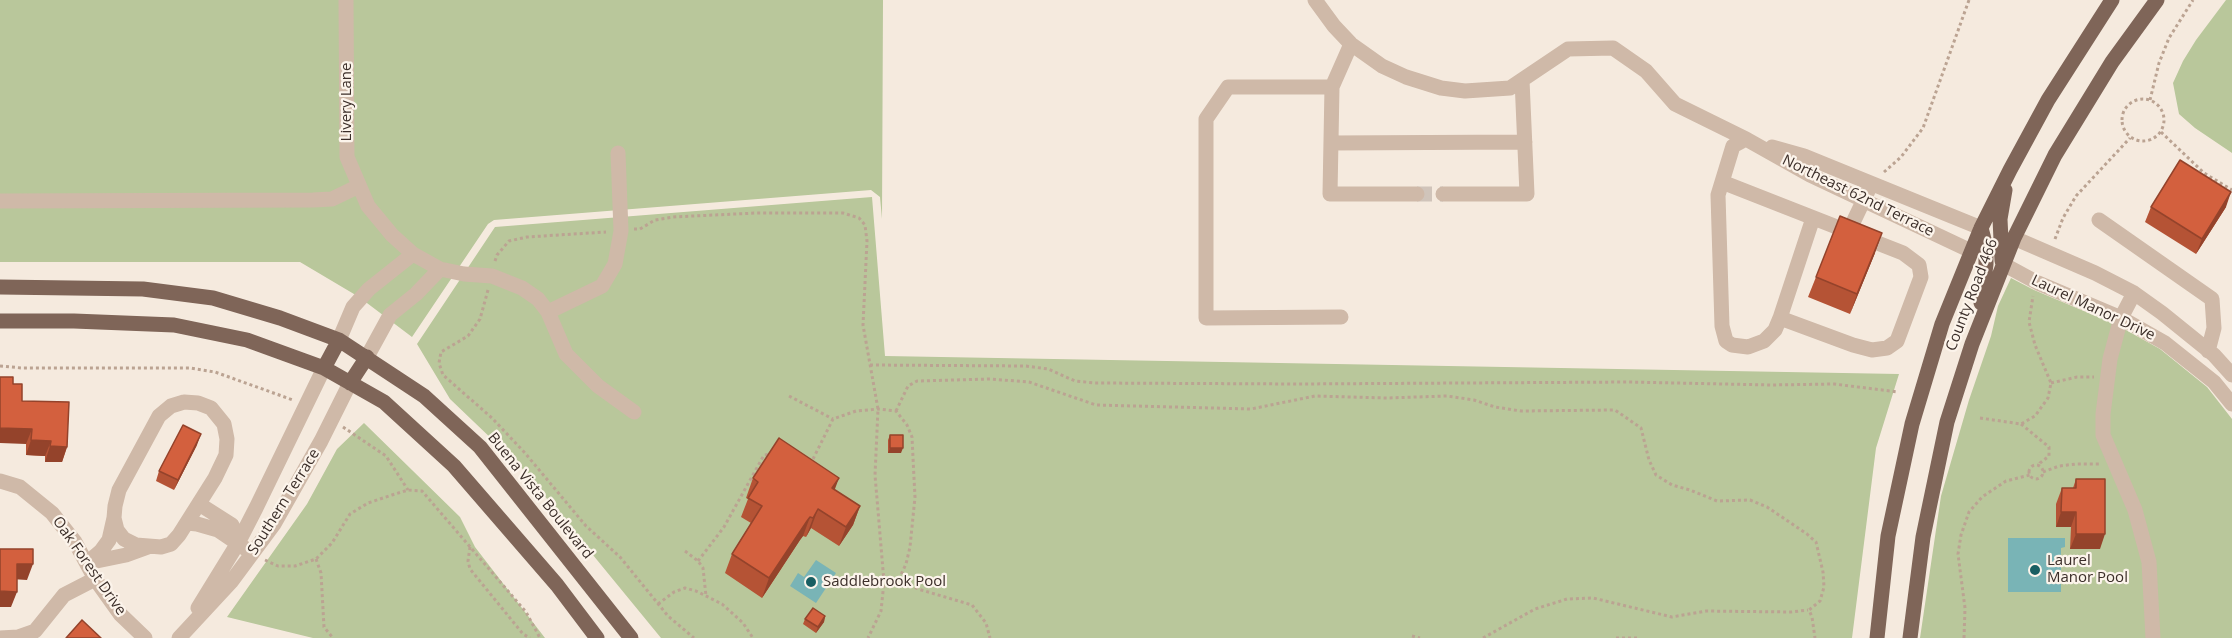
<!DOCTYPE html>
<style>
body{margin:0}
canvas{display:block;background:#f5eade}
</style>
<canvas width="2232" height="638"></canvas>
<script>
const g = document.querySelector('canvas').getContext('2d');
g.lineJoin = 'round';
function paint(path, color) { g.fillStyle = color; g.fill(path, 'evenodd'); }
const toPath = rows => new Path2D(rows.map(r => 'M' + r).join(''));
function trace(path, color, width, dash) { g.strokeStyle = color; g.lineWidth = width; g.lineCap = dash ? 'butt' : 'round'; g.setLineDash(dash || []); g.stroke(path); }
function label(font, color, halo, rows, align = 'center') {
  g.font = font + ' "Open Sans",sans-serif'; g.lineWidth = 4.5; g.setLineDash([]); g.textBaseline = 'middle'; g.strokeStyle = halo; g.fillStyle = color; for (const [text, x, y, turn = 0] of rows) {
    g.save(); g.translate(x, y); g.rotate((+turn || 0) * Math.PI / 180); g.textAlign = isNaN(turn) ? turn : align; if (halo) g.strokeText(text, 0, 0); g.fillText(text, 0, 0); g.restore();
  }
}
paint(toPath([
 [0,0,883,0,882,219,880,197,871,190,494,220,488,224,412,337,359,297,300,262,0,262],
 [2226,0,2232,0,2232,153,2195,128,2179,114,2173,83,2183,61,2196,40],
 [872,197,885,356,1899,374,1876,448,1852,638,661,638,520,466,450,399,417,344,495,227],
 [2011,278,2034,290,2117,325,2160,349,2207,387,2232,419,2232,638,1920,638,1941,496,1969,400,1991,336,1998,306],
 [364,423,460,517,475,547,545,638,313,638,227,617,307,504,337,449]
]), '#b9c79b');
paint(toPath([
 [2008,538,2065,538,2065,547,2061,548,2061,592,2008,592],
 [816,560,836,573,816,603,790,586,798,573,804,577]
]), '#79b4b6');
trace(toPath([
 [1417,194,1443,194]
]), '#d0c4ba', 15, [15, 8]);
trace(toPath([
 '2122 120a21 21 0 1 1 42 0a21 21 0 1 1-42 0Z',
 [2150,100,2159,63,2169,38,2193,0],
 [2161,132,2204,173,2232,190],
 [1884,172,1901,157,1923,128,1969,0],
 [634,229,640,229,655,220,673,217,756,213,843,213,859,218,865,225,867,241,863,325,878,409,875,475,884,582,881,611,868,638],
 [2055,239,2063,218,2076,196,2130,138],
 [495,261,497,255,509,241,527,237,606,232],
 [488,290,480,319,468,336,441,352,439,363,443,375,492,418,525,453,586,526,620,557,668,616,694,638],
 [870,365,1026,366,1048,369,1075,381,1095,383,1298,384,1629,382,1771,385,1834,384,1898,392],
 [0,366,22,368,190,368,215,372,293,400],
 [2051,383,2077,377,2094,377],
 [789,396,833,419],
 [896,411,908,386,917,381,990,379,1029,382,1096,405,1251,409,1315,396,1387,398,1447,396,1474,400,1495,407,1521,411,1615,410,1641,428,1649,460,1656,475,1672,485,1690,490,1717,501,1750,500,1767,507,1807,534,1816,542,1823,572,1824,587,1820,601,1809,610,1812,617,1815,638],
 [1980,418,2021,424,2035,416,2048,398,2051,383,2035,345,2029,322,2033,296],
 [2021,424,2049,447,2049,456,2040,463,2039,466],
 [343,427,386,456,408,490],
 [813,465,813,459,833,419,856,411,878,409,896,411,907,425,912,437,914,478,915,497,910,547,906,564,899,579,884,582],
 '2029 472a7 7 0 1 1 14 0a7 7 0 1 1-14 0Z',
 [2043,472,2059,466,2076,464,2100,464],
 [470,547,468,561,470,569,523,634,530,638],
 [685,551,698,561,703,568,706,596],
 [316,559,321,573,324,627,333,638],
 [265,560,278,566,295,566,316,559,332,543,350,514,368,503,392,495,408,490,422,491,526,612,540,638],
 [698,561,724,527,764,455,772,454],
 [899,579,918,589,972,605,986,623,990,638],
 [658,604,674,592,685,588,696,591,722,604,743,623,753,638],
 [1412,636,1420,638],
 [1483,638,1535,609,1567,599,1593,598,1672,617,1706,611,1791,612,1808,610],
 [1616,638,1639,638],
 [1964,638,1965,608,1958,554,1961,535,1969,512,1982,497,2006,481,2030,475]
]), '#bba392', 3, [3, 3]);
trace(toPath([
 [346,0,347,157,368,206,392,235,413,254,440,269,464,274,492,276,522,288,538,299,548,312,566,354,598,386,634,412],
 [1315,0,1334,26,1351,44,1382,66,1406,77,1441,88,1465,91,1510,88,1568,49,1613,48,1646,71,1675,104,1746,139,1810,175,1971,251],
 [1332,87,1330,194,1417,194],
 [1331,143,1525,142],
 [1772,147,1804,156,1981,228],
 [1722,182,1903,253,1919,265,1921,277,1897,341,1887,348,1872,350,1853,345,1780,318,1775,330,1764,341,1748,347,1732,345,1726,341,1722,326,1718,195,1733,146,1746,139],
 [1443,194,1527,194,1522,80],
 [0,201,313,200,332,199,359,186],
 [2099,220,2212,299,2214,328,2208,351],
 [1849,231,1868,191],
 [2014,238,2095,273,2134,293,2162,313,2214,355,2232,375],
 [2003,264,2038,283,2121,318,2165,343,2214,382,2232,404],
 [2134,293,2121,318,2110,359,2103,414,2103,435,2135,510,2149,562,2153,638],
 [548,312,602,286,615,264,621,231,618,153],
 [1341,317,1206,318,1206,119,1228,87,1332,87,1351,44],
 [1780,318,1813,218],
 [339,340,353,307,369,289,413,254],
 [367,357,390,315,416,294,440,269],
 [184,402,198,403,211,408,224,424,227,439,226,455,215,478,179,535,171,544,161,547,136,545,124,539,117,530,114,518,115,506,119,490,159,416,171,406,184,402],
 [0,481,20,487,52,513,75,542,95,579,120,614,145,638],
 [199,504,232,525,238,543],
 [114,518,109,540,101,551,87,563,126,555,148,547],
 [187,523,197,524,218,530,246,549],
 [198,608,238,543,256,508,324,368],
 [0,638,18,637,35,631,64,595,95,579],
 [179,638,231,582,274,524,321,441,350,383]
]), '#cfb9a8', 15);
trace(toPath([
 [2002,261,2000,219,2005,190],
 [0,287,143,289,213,298,280,318,339,340,424,396,480,447,631,638],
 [1981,303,1986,264,1986,247,1981,228],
 [0,321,74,321,174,325,247,340,324,368,384,402,454,466,557,585,597,638],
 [324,368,339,340],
 [350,383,367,357],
 [1877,638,1888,536,1912,424,1942,324,1981,228,2010,170,2048,100,2112,0],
 [1910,638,1923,537,1947,422,1972,344,2014,238,2055,155,2112,62,2157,0]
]), '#7f6558', 15);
paint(toPath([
 [2151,207,2226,207,2196,254,2145,222],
 [1875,253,1850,314,1808,297,1816,277],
 [13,384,22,401,67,447,62,462,45,462,45,456,26,455,26,444],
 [890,435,901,453,888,453,888,440],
 [197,445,174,490,156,481,159,471],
 [753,478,835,490,860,506,853,525,839,546,811,528,806,537,803,536,800,540,762,598,725,573,732,554,751,523,741,517,748,499,746,498],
 [2076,479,2100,549,2070,549,2071,527,2056,527,2056,504,2062,488,2073,488],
 [825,616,824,622,816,633,803,624,805,619]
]), '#b55335');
paint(toPath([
 [2231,192,2226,207,2196,254,2202,239],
 [1882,233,1875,253,1850,314,1857,294],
 [0,428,32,429,26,444,0,443],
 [201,434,197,445,174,490,178,480],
 [31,440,51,441,45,456,26,455],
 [50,446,67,447,62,462,45,462],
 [890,448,903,448,901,453,888,453],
 [839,478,832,497,832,488],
 [860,506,853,525,839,546,846,527],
 [818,509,811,528,806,537,813,518],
 [2061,512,2076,512,2071,527,2056,527],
 [810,517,803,536,800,540,762,598,769,578,807,521],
 [2076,534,2105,534,2100,549,2070,549],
 [17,564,33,564,27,580,11,579],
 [0,591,17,592,11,607,0,607],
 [825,616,824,622,816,633,818,627]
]), '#94432b');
const building = toPath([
 [2180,160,2231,192,2202,239,2151,207,2180,160],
 [1840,216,1882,233,1857,294,1816,277,1840,216],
 [0,377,13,377,13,384,22,384,22,401,69,402,67,447,50,446,51,441,31,440,32,429,0,428,0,377],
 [183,425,201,434,178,480,159,471,183,425],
 [890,435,903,435,903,448,890,448,890,435],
 [779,438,839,478,832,488,860,506,846,527,818,509,813,518,810,517,807,521,769,578,732,554,762,506,748,498,758,482,753,478,779,438],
 [2076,479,2105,479,2105,534,2076,534,2076,512,2061,512,2062,488,2076,488,2076,479],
 [0,549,33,549,33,564,17,564,17,592,0,591,0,549],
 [813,608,825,616,818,627,805,619,813,608],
 [82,620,101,638,66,638,82,620]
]);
paint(building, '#d3603e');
trace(building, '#94432b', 1.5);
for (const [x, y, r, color] of [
 [2035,570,6,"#195e62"],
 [811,582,6,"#195e62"]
]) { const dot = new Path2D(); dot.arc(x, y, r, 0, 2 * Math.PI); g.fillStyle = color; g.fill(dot); trace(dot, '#fcf4eb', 2); }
label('15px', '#3b2e29', '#fcf4eb', [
 ["Livery Lane",347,102,-90],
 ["Northeast 62nd Terrace",1858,196,26],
 ["County Road 466",1972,295,-69],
 ["Laurel Manor Drive",2093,308,25],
 ["Buena Vista Boulevard",540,496,51],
 ["Southern Terrace",284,502,-58],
 ["Oak Forest Drive",89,566,55]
]);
label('15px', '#3b2e29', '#fcf4eb', [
 ["Laurel",2047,561],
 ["Manor Pool",2047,578],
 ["Saddlebrook Pool",823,582]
], 'left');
</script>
